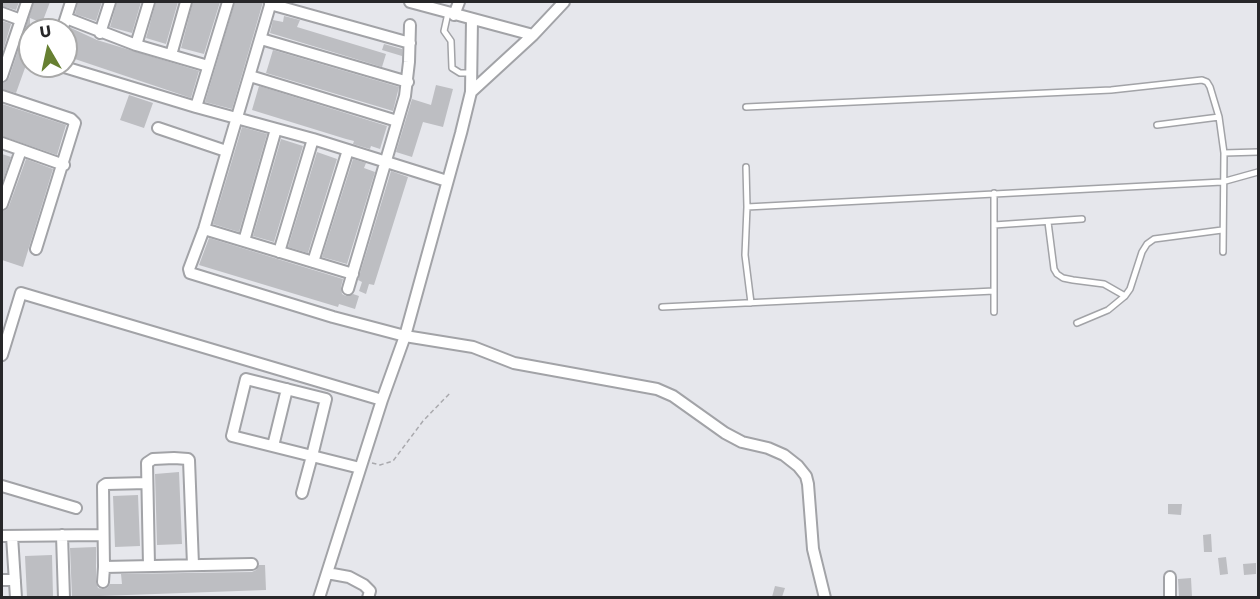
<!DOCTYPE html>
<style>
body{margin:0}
#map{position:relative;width:1260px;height:599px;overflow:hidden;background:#e6e7ec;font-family:Poppins,sans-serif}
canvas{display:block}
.frame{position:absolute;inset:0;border:3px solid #272729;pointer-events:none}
.north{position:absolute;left:18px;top:18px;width:60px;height:60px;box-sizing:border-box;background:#fff;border:2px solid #a9a9a9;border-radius:50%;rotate:351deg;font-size:16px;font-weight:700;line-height:24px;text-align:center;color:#272729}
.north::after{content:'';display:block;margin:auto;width:21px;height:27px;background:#678032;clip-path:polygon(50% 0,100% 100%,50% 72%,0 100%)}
</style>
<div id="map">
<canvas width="1260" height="599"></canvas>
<div class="frame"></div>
<div class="north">U</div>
</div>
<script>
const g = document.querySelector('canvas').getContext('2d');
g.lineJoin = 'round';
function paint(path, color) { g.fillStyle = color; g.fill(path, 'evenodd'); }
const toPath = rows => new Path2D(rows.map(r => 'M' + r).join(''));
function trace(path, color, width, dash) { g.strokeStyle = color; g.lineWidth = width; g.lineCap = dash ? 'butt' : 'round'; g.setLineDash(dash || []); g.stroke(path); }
paint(toPath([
 [2,2,19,2,16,10,2,6],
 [34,2,50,2,42,23,30,18,30,54,16,93,2,89,2,83,6,82,9,78],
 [78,2,102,2,96,21,75,14],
 [117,2,141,2,132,33,110,27],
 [156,2,178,2,166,44,146,38],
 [193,2,220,2,204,54,181,48],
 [235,2,263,2,232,109,205,102],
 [284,16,300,20,297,27,386,54,382,67,270,33,273,20,283,22],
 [2,21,11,24,2,54],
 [71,28,97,40,199,71,191,98,66,56,66,36],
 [384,44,402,49,402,56,382,50],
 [273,50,399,87,393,111,266,73],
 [436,85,453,89,443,127,423,122,412,157,396,152,412,99,431,105],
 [259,86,387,126,380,149,371,146,370,149,353,144,354,141,346,139,252,110],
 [129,95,153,103,144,128,120,120],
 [2,104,66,125,57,155,2,136],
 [242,127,267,134,239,232,213,224],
 [281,139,303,146,274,242,253,236],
 [317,152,337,159,308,253,288,247],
 [2,154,11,157,2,183],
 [26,159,53,169,23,267,2,260,2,211,6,210,9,206],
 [353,159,366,163,364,168,375,172,347,264,322,257],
 [391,171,408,177,374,285,369,284,366,294,359,291,362,282,358,280],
 [209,238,343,279,341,287,342,294,346,296,353,294,359,296,355,309,339,304,338,307,199,265],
 [179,472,182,544,157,545,155,474],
 [138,495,140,546,115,547,113,496],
 [1168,504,1182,504,1181,515,1168,514],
 [1211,534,1212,552,1204,552,1203,535],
 [96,547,96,582,98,588,102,589,107,588,110,584,122,584,121,574,252,572,256,570,259,565,265,565,266,590,72,597,70,548],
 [52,555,53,597,27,597,25,556],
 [1226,557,1228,574,1220,575,1218,558],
 [1256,563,1256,574,1244,575,1243,564],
 [1191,578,1192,597,1179,597,1178,579],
 [775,586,785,588,782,597,772,597]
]), '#bdbec2');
const service = toPath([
 [448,13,444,31,451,41,452,68,460,73,471,73],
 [746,107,1111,90,1202,80,1207,82,1210,87,1219,117],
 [1157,125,1219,117,1224,153],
 [746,167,747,207,745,255,751,303],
 [747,207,1222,182,1258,172],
 [1048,222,1054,269,1057,274,1063,278,1073,280,1104,284,1125,296],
 [994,225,1082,219],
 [1223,252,1224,153,1258,152],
 [662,307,994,291],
 [994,312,994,193],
 [1077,323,1108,310,1125,296,1130,289,1142,252,1147,244,1154,239,1222,230]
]);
const minor = toPath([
 [271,2,204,229,189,269,190,273,333,317,405,336,473,347,514,363,657,389,673,396,725,433,742,442,768,448,784,455,798,466,806,476,808,484,813,549,825,598],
 [410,2,533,35],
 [270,4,410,43],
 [2,13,21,20],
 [454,15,459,2],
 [66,18,136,45,208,66],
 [62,30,71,2],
 [100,33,110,2],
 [261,39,408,82],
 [136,45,149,2],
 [171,55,186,2],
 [61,66,196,107,313,139,447,181],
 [2,76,27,2],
 [250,76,397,121],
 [471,92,533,35,564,2],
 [2,96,71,119,75,123,36,249],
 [196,107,228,2],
 [158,128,226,151],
 [2,143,64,165],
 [2,204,21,150],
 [204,229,353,274],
 [244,241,276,129],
 [279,252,313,139],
 [313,262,348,150],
 [348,289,405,96,409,62,410,25],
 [2,355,21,293,382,400],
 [273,446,287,389],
 [147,483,106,484,103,486,104,567,252,564],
 [2,486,76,508],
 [302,493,312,456,326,399,246,379,232,436,360,468],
 [62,535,64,598],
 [2,536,103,535],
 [12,536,16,598],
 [149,566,147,463,153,459,174,458,188,459,189,460,193,565],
 [327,573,349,577,364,585,370,591,368,598],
 [1170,577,1170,598],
 [2,580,15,580],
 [103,582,104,567],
 [319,598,382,400,405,336,461,133,471,92,472,19]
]);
trace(service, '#a2a3a7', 8);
trace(minor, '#a2a3a7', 14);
trace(toPath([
 [372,463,380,465,393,461,423,421,451,392]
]), '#a9a9ad', 1.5, [4.5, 3]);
trace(service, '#fff', 5);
trace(minor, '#fff', 10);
</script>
